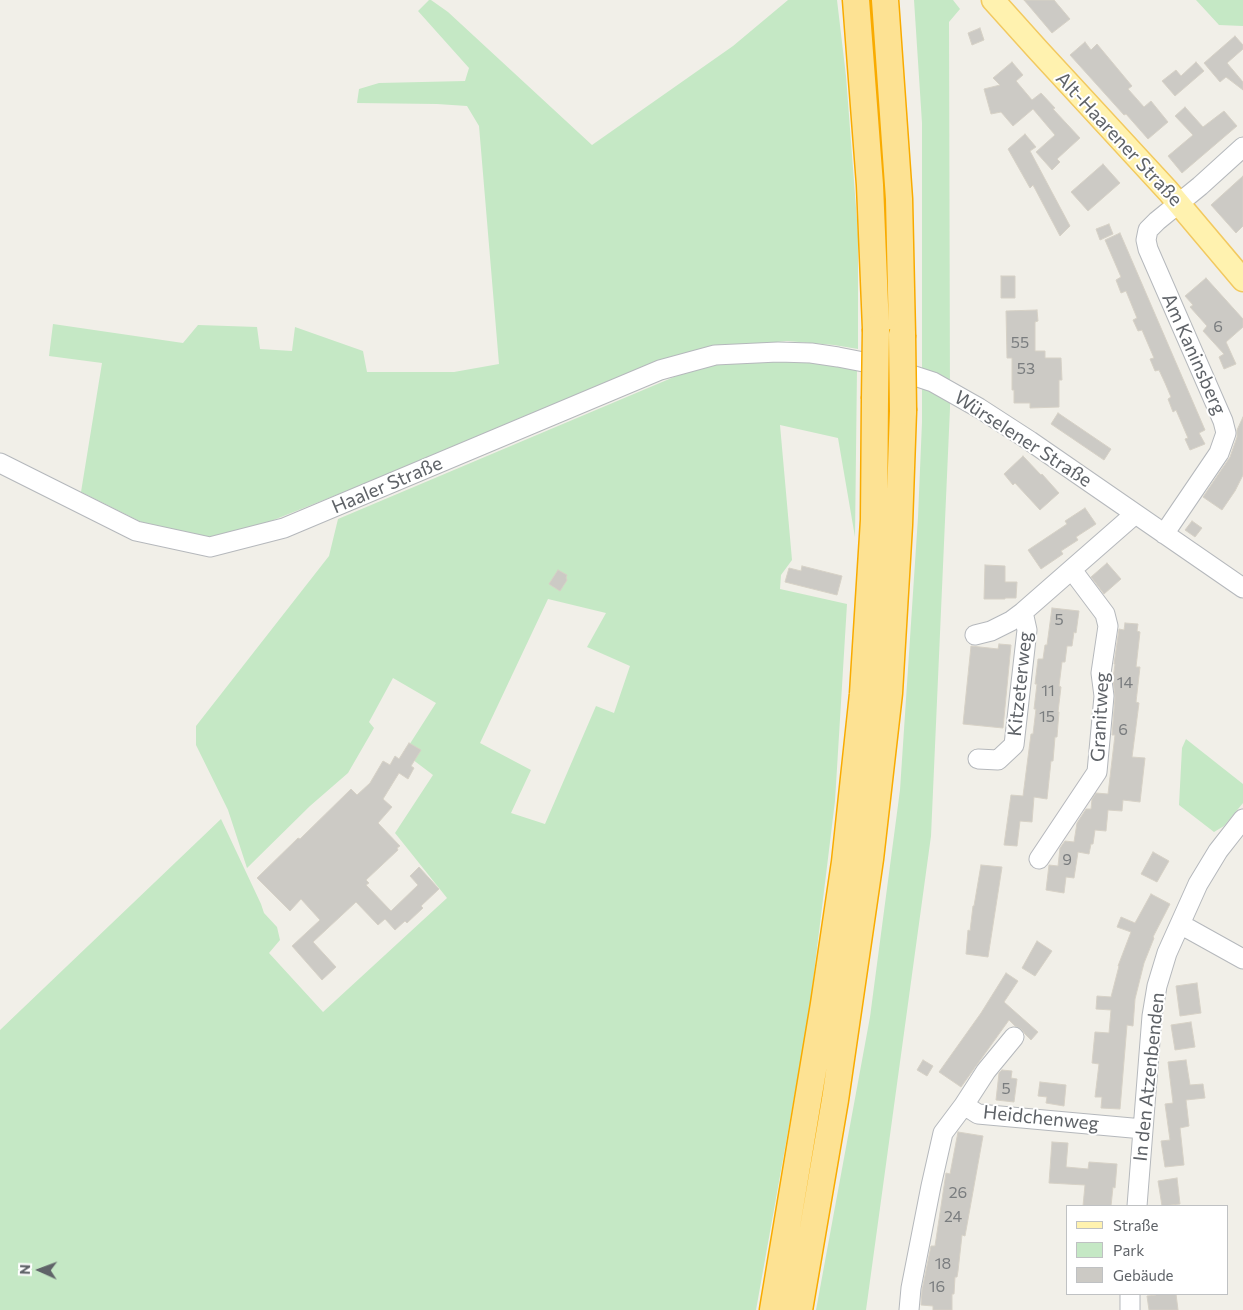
<!DOCTYPE html>
<meta charset="utf-8">
<style>
body{margin:0}
#map{position:relative;width:1243px;height:1310px;overflow:hidden;background:#f1efe8;font-family:Commissioner,sans-serif}
canvas{display:block}
.legend{position:absolute;left:1066px;top:1205px;width:162px;height:90px;box-sizing:border-box;background:#fff;border:1px solid #bfc1c3;margin:0;padding:6px 9px;list-style:none;font-size:15px;color:#5f6368}
.legend li{display:flex;align-items:center;gap:10px;height:25px}
.legend b{width:25px;border:1px solid #bfc1c3}
.north{position:absolute;left:15px;top:1245px;width:50px;height:50px;-webkit-text-stroke:4px #fff;paint-order:stroke;rotate:272deg;font-size:14px;font-weight:700;line-height:20px;text-align:center;color:#5f6368}
.north::after{content:'';display:block;margin:auto;width:18px;height:22px;background:#5f6368;clip-path:polygon(50% 0,100% 100%,50% 72%,0 100%)}
</style>
<div id="map">
<canvas width="1243" height="1310"></canvas>
<ul class="legend">
<li><b style="height:6px;background:#fff2af"></b>Straße</li>
<li><b style="height:14px;background:#c5e8c5"></b>Park</li>
<li><b style="height:14px;background:#cccac5"></b>Gebäude</li>
</ul>
<div class="north">N</div>
</div>
<script>
const g = document.querySelector('canvas').getContext('2d');
g.lineJoin = 'round';
function paint(path, color) { g.fillStyle = color; g.fill(path, 'evenodd'); }
const toPath = rows => new Path2D(rows.map(r => 'M' + r).join(''));
function trace(path, color, width, dash) { g.strokeStyle = color; g.lineWidth = width; g.lineCap = dash ? 'butt' : 'round'; g.setLineDash(dash || []); g.stroke(path); }
function label(font, color, halo, rows, align = 'center') {
  g.font = font + ' Commissioner,sans-serif'; g.lineWidth = 4; g.setLineDash([]); g.textBaseline = 'middle'; g.strokeStyle = halo; g.fillStyle = color; for (const [text, x, y, turn = 0] of rows) {
    g.save(); g.translate(x, y); g.rotate((+turn || 0) * Math.PI / 180); g.textAlign = isNaN(turn) ? turn : align; if (halo) g.strokeText(text, 0, 0); g.fillText(text, 0, 0); g.restore();
  }
}
paint(toPath([
 [429,0,431,0,448,12,592,145,733,46,788,0,837,0,846,76,858,234,858,349,834,345,787,341,734,346,547,411,246,531,200,540,149,526,81,492,102,363,49,356,53,324,183,343,198,325,257,327,260,349,292,351,295,327,363,351,367,372,454,372,499,364,479,126,467,106,437,104,357,103,359,89,379,83,465,81,469,68,418,11],
 [914,0,953,0,960,9,949,22,950,408,931,836,866,1310,816,1310,870,1017,900,790,918,517,922,422,922,123],
 [1196,0,1243,0,1243,26,1219,25],
 [781,358,857,369,855,537,838,438,780,425,792,560,781,575,780,589,847,604,835,801,809,1014,756,1310,0,1310,0,1030,221,819,261,904,264,913,277,927,280,940,269,953,323,1012,447,898,395,833,433,775,404,753,436,703,393,678,369,722,374,728,348,773,310,806,247,868,228,810,196,745,196,726,329,556,338,519,700,366],
 [548,599,606,613,587,647,630,666,614,713,596,706,545,824,511,813,531,770,480,743],
 [1186,739,1243,784,1243,803,1224,826,1214,832,1179,805,1182,748]
]), '#c5e8c5');
const building = toPath([
 [1024,0,1054,0,1070,19,1052,33,1024,0],
 [980,28,984,40,972,45,968,33,980,28],
 [1235,36,1243,45,1243,49,1227,63,1243,82,1243,90,1226,77,1220,82,1204,63,1235,36],
 [1085,42,1091,50,1097,44,1132,86,1128,89,1144,107,1151,101,1168,122,1148,139,1126,114,1124,115,1070,55,1085,42],
 [1012,62,1023,75,1016,81,1032,100,1041,93,1055,108,1053,109,1080,138,1057,159,1060,162,1052,170,1036,152,1055,135,1033,109,1013,126,1001,112,991,114,984,89,1000,85,993,78,1012,62],
 [1196,62,1204,71,1175,96,1162,81,1176,70,1181,76,1196,62],
 [1185,107,1203,127,1224,111,1237,126,1182,173,1168,156,1193,135,1175,116,1185,107],
 [1025,134,1036,147,1030,151,1070,226,1060,236,1033,185,1030,188,1008,149,1025,134],
 [1103,164,1120,183,1088,211,1071,192,1103,164],
 [1243,176,1243,226,1236,233,1211,205,1243,176],
 [1109,224,1113,234,1100,240,1096,229,1109,224],
 [1120,233,1205,430,1199,433,1205,444,1190,450,1185,439,1188,438,1176,410,1173,412,1168,399,1171,397,1165,383,1159,370,1155,371,1150,359,1154,358,1142,330,1138,331,1133,320,1137,318,1126,291,1121,293,1116,280,1121,277,1105,240,1120,233],
 [1001,276,1015,276,1015,298,1001,298,1001,276],
 [1206,278,1243,319,1243,327,1226,342,1236,364,1224,369,1219,357,1224,354,1203,331,1207,326,1190,307,1193,305,1185,296,1206,278],
 [1037,310,1038,321,1035,322,1035,351,1045,351,1045,358,1061,358,1062,380,1059,380,1059,407,1030,408,1030,403,1014,403,1014,390,1012,390,1012,358,1007,358,1006,311,1037,310],
 [1058,413,1111,449,1104,460,1051,424,1058,413],
 [1243,417,1243,475,1235,491,1222,510,1203,497,1230,457,1237,437,1237,430,1243,417],
 [1023,456,1041,475,1042,474,1059,493,1040,510,1015,483,1013,485,1004,474,1023,456],
 [1085,508,1096,524,1076,537,1078,540,1061,551,1063,554,1041,569,1028,550,1067,524,1065,521,1085,508],
 [1192,521,1202,528,1195,537,1185,530,1192,521],
 [1107,563,1121,579,1104,594,1091,577,1107,563],
 [985,565,1005,566,1005,582,1017,582,1016,598,1005,598,1005,599,984,599,985,565],
 [802,566,842,576,837,595,785,582,789,568,801,571,802,566],
 [558,570,567,575,566,578,567,580,560,591,549,584,558,570],
 [1052,608,1079,611,1076,633,1074,632,1072,646,1067,646,1065,662,1062,662,1059,686,1061,687,1058,712,1059,712,1058,724,1057,737,1055,737,1053,761,1051,761,1047,799,1034,797,1032,822,1020,821,1017,846,1004,845,1011,795,1023,796,1031,734,1033,734,1036,709,1034,709,1037,684,1035,684,1038,659,1043,659,1045,645,1047,645,1052,608],
 [1125,623,1138,624,1137,631,1140,632,1136,667,1140,667,1136,702,1139,703,1132,757,1145,758,1140,802,1123,800,1122,811,1108,810,1106,831,1095,830,1093,844,1091,844,1089,854,1078,852,1074,878,1066,877,1064,893,1046,890,1049,865,1058,866,1060,848,1065,841,1074,842,1077,823,1086,809,1091,809,1092,799,1096,793,1108,794,1115,735,1112,735,1115,697,1113,679,1115,664,1114,664,1119,629,1124,630,1125,623],
 [999,644,1011,645,1003,728,963,724,971,646,998,649,999,644],
 [409,743,421,750,411,766,414,768,408,779,399,773,383,799,392,807,378,823,400,846,397,848,398,850,366,880,369,883,366,885,391,911,418,885,410,876,419,867,439,889,421,906,423,908,407,923,405,921,395,930,385,919,378,925,356,902,313,942,336,967,322,980,292,946,320,920,301,899,290,911,257,878,298,838,300,839,351,789,357,795,370,783,383,761,390,765,395,756,399,759,409,743],
 [1153,852,1169,861,1157,882,1141,874,1153,852],
 [981,865,1002,867,988,957,966,954,968,930,970,931,973,906,974,906,981,865],
 [1151,894,1170,904,1153,937,1154,938,1144,963,1135,999,1133,1026,1127,1025,1120,1109,1101,1108,1102,1097,1095,1097,1099,1064,1092,1063,1095,1032,1109,1033,1111,1010,1096,1009,1097,996,1111,997,1119,966,1118,966,1131,932,1117,927,1121,917,1135,923,1151,894],
 [1037,941,1052,951,1035,976,1022,968,1037,941],
 [1006,973,1018,981,1004,1002,1038,1032,1031,1040,1025,1034,1021,1029,1015,1026,1009,1020,961,1087,939,1072,981,1013,1006,973],
 [1197,983,1201,1013,1180,1016,1176,986,1197,983],
 [1191,1022,1195,1047,1175,1050,1171,1025,1191,1022],
 [923,1060,933,1066,927,1076,917,1070,923,1060],
 [1186,1060,1190,1085,1203,1084,1205,1098,1186,1100,1189,1126,1180,1128,1184,1165,1165,1167,1161,1141,1170,1140,1165,1104,1173,1103,1168,1062,1186,1060],
 [1002,1070,1012,1071,1011,1078,1017,1079,1014,1102,996,1100,999,1073,1002,1070],
 [1040,1082,1066,1085,1064,1106,1046,1103,1047,1097,1038,1096,1040,1082],
 [958,1132,983,1136,965,1236,962,1235,958,1271,957,1277,955,1277,954,1294,952,1294,952,1310,933,1310,933,1306,921,1305,922,1290,931,1246,935,1246,946,1173,950,1174,958,1132],
 [1052,1142,1068,1143,1066,1167,1088,1169,1089,1162,1117,1164,1115,1188,1113,1187,1111,1206,1083,1206,1085,1185,1049,1183,1052,1142],
 [1177,1178,1180,1204,1162,1206,1158,1181,1177,1178],
 [1156,1294,1176,1294,1178,1310,1149,1310,1147,1296,1156,1295,1156,1294]
]);
paint(building, '#cccac5');
trace(building, '#d6d1c6', 1);
const minor = toPath([
 [0,463,136,531,210,547,284,528,660,370,715,355,778,352,811,353,838,357,884,366,933,382,979,408,1030,441,1243,588],
 [1164,534,1219,453,1226,433,1223,421,1148,249,1146,240,1148,230,1157,221,1200,186,1243,147],
 [975,635,991,631,1011,621,1023,612,1135,514],
 [978,759,998,760,1014,745,1027,630,1023,612],
 [1039,859,1097,772,1104,696,1101,673,1108,626,1105,614,1072,570],
 [1180,924,1243,959],
 [1014,1037,986,1071,964,1105,978,1114,1143,1129],
 [1137,1206,1152,1016,1157,986,1167,953,1198,884,1218,851,1243,819],
 [1130,1294,1130,1310],
 [909,1310,911,1288,931,1186,943,1133,964,1105]
]);
const major = toPath([
 [993,0,1038,50,1168,191,1243,280]
]);
const highway = toPath([
 [856,0,870,185,876,329],
 [885,0,899,199,902,335],
 [773,1310,824,1004,845,862,863,694,874,520,875,399],
 [799,1310,835,1100,870,859,889,693,899,525,903,411]
]);
trace(minor, '#b5b8bc', 21);
trace(major, '#f2c960', 25);
trace(highway, '#f9ab00', 29);
trace(minor, '#fff', 19);
trace(major, '#fff2af', 22);
trace(highway, '#fde293', 26);
const highwayBridge = toPath([
 [902,335,903,411],
 [875,399,876,329]
]);
trace(highwayBridge, '#f9ab00', 29, []);
trace(highwayBridge, '#fde293', 26);
label('16px', '#7a7d7f', null, [
 ["6",1218,327],
 ["55",1020,343],
 ["53",1026,369],
 ["5",1059,620],
 ["14",1125,683],
 ["11",1048,691],
 ["15",1047,717],
 ["6",1123,730],
 ["9",1067,860],
 ["5",1006,1089],
 ["26",958,1193],
 ["24",953,1217],
 ["18",943,1264],
 ["16",937,1287]
]);
label('19px', '#5f6368', '#fff', [
 ["Alt-Haarener Straße",1119,139,47],
 ["Am Kaninsberg",1194,354,66],
 ["Würselener Straße",1023,439,33],
 ["Haaler Straße",387,485,-23],
 ["Kitzeterweg",1020,684,-84],
 ["Granitweg",1100,717,-87],
 ["In den Atzenbenden",1149,1077,-84],
 ["Heidchenweg",1041,1118,6]
]);
</script>
